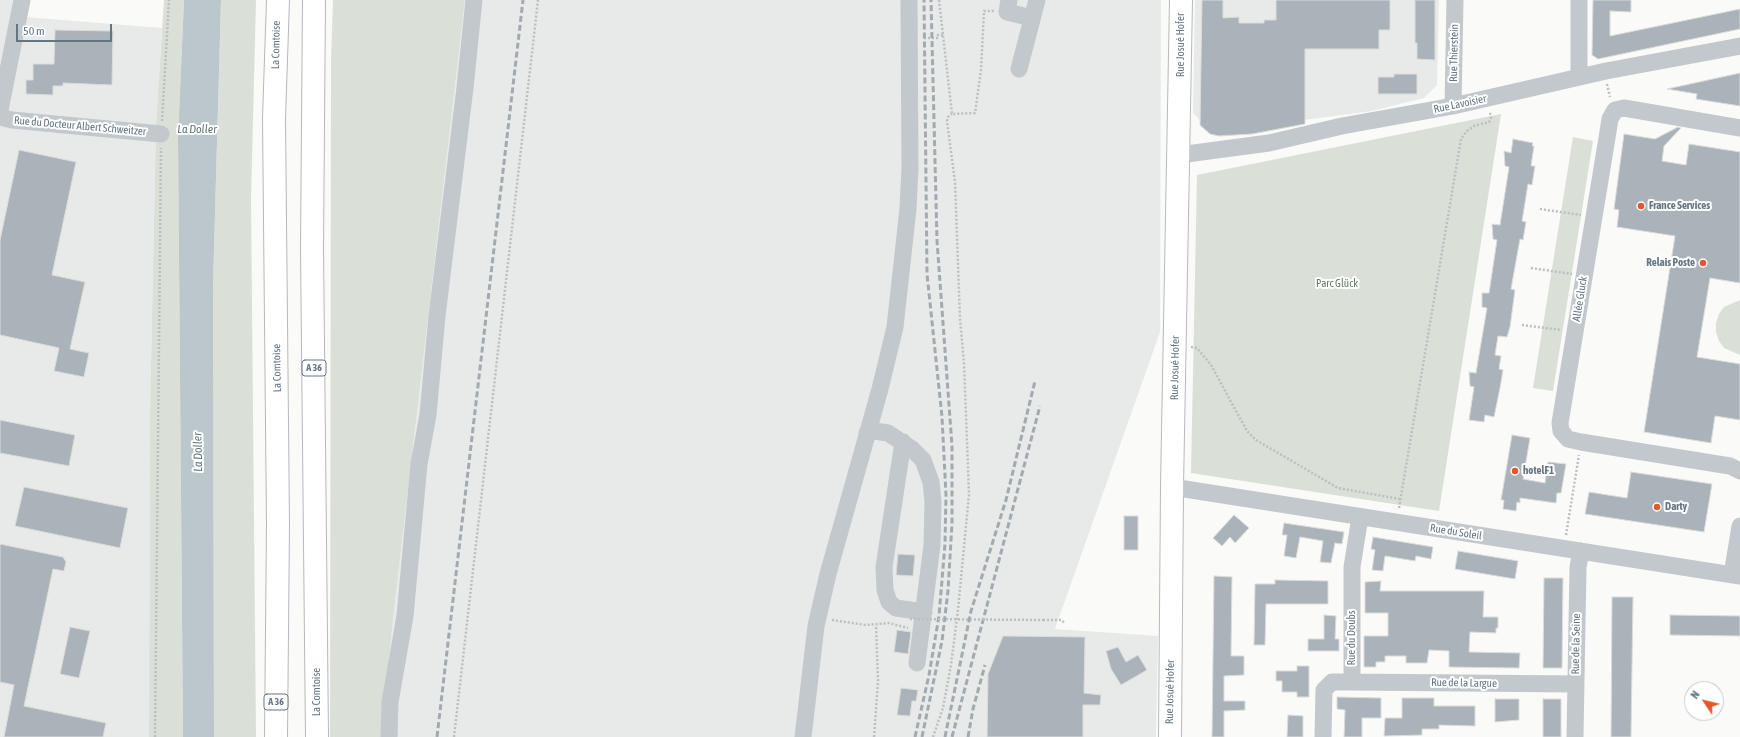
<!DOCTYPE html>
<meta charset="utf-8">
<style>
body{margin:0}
#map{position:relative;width:1740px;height:737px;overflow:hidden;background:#fafaf8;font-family:"Asap Condensed",sans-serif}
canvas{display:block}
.north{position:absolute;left:1684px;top:681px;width:40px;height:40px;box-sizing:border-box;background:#fff;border:1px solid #c1c8cd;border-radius:50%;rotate:305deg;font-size:11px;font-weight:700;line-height:16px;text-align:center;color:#657683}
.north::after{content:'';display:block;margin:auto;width:14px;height:18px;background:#e4572e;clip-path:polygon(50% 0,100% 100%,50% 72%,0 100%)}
.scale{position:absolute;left:16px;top:24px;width:96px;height:18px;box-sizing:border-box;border:2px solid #657683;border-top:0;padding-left:5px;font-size:12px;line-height:14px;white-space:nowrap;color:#657683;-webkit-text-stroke:3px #fff;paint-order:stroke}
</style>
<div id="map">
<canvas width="1740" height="737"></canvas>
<div class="north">N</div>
<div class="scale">50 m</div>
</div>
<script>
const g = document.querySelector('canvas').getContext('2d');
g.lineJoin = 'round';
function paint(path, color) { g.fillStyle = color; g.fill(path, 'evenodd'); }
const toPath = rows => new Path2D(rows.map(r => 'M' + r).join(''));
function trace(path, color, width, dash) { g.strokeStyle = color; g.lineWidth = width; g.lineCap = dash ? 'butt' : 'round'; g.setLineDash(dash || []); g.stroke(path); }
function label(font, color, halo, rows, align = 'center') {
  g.font = font + ' "Asap Condensed",sans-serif'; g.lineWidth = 4; g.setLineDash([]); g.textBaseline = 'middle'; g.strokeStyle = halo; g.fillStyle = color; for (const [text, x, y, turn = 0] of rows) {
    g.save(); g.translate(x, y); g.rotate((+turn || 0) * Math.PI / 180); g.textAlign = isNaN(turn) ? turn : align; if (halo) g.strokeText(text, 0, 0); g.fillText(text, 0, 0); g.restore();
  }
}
paint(toPath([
 [0,0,28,0,25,17,162,28,156,124,150,413,149,737,0,737],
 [465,0,1161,0,1160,332,1055,629,1158,636,1156,737,382,737,393,619],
 [1195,0,1439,0,1437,85,1424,98,1372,111,1213,132,1193,113]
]), '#e8e9e9');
paint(toPath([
 [164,0,184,0,178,138,183,737,149,737,150,413,156,124],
 [221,0,256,0,251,198,256,737,214,737,213,285],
 [333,0,465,0,393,619,382,737,330,737,331,61],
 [1501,114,1439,511,1191,473,1197,175],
 [1573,137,1593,141,1553,391,1533,388],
 [1740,300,1740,355,1724,348,1719,341,1716,332,1716,323,1719,314,1724,307]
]), '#dadfd7');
paint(toPath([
 [184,0,221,0,213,285,214,737,183,737,178,138]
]), '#bbc7cb');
const building = toPath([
 [1202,0,1223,0,1223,18,1239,17,1239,23,1264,23,1264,20,1276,20,1276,0,1390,0,1390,30,1379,30,1379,49,1305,49,1305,124,1252,134,1219,136,1210,134,1200,125,1202,0],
 [1415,0,1435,0,1435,60,1417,59,1417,43,1415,43,1415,0],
 [1593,0,1631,0,1631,12,1610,11,1610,36,1740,9,1740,29,1598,59,1592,55,1593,0],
 [55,30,113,31,112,85,63,83,63,86,53,86,53,95,26,94,26,80,33,80,33,64,54,64,55,30],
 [1740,73,1740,106,1696,99,1697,94,1667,89,1740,73],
 [1394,74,1417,74,1417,94,1378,94,1378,77,1394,77,1394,74],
 [1678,127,1681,128,1664,146,1662,161,1686,165,1689,144,1740,152,1740,283,1710,278,1697,357,1740,364,1740,420,1715,416,1711,443,1644,432,1675,236,1617,227,1619,210,1614,209,1624,134,1655,139,1678,127],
 [1513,139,1533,143,1532,146,1534,146,1531,166,1535,166,1532,185,1528,184,1524,209,1522,221,1526,222,1523,240,1520,239,1511,289,1515,290,1510,327,1507,337,1498,336,1495,355,1501,356,1499,369,1503,370,1500,388,1494,417,1485,415,1484,422,1469,420,1474,387,1470,386,1469,372,1476,373,1479,355,1487,308,1482,307,1482,293,1489,293,1497,240,1493,239,1492,224,1500,225,1509,167,1505,166,1504,151,1511,153,1513,139],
 [19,150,76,162,52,275,85,282,70,349,89,353,84,377,54,371,59,348,0,335,0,240,19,150],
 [0,420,75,435,69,466,0,453,0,420],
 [1512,435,1530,438,1523,479,1545,483,1548,462,1566,464,1561,493,1557,493,1556,503,1520,498,1520,503,1517,502,1516,511,1503,509,1504,500,1501,500,1512,435],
 [1631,472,1712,484,1704,532,1585,514,1589,492,1627,498,1631,472],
 [24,487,128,508,120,548,15,526,24,487],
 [1234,515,1249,528,1235,543,1230,537,1222,546,1213,538,1234,515],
 [1124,516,1138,516,1138,550,1124,550,1124,516],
 [1284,523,1344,532,1342,544,1335,543,1331,563,1320,562,1323,541,1300,537,1296,558,1284,556,1287,535,1282,535,1284,523],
 [1373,537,1433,547,1431,559,1416,556,1415,561,1385,556,1383,571,1372,570,1375,550,1371,549,1373,537],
 [0,544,63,557,66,562,64,571,53,569,24,706,106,723,103,737,4,737,14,685,0,682,0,544],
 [1458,551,1518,561,1515,579,1455,569,1458,551],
 [898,554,915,555,913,576,896,575,898,554],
 [1214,576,1232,577,1231,656,1244,656,1244,675,1224,676,1224,701,1245,701,1245,710,1224,711,1224,737,1212,737,1214,576],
 [1544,578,1563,578,1562,668,1543,668,1544,578],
 [1275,580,1328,581,1328,604,1266,604,1265,645,1254,645,1255,584,1275,584,1275,580],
 [1381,581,1380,591,1484,591,1483,617,1498,617,1498,628,1496,628,1496,633,1470,632,1469,652,1520,653,1519,668,1449,667,1449,651,1429,650,1427,663,1406,663,1406,656,1385,656,1385,662,1376,662,1376,667,1364,667,1364,636,1388,636,1388,613,1365,613,1365,582,1381,581],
 [1612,597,1633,597,1631,737,1611,737,1612,597],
 [1324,615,1336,616,1335,639,1339,639,1339,651,1308,651,1308,639,1324,639,1324,615],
 [1670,615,1740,616,1740,636,1670,635,1670,615],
 [70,627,90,631,79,678,60,674,70,627],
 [897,630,911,632,908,654,894,652,897,630],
 [1003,636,1085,637,1084,693,1101,695,1100,705,1083,705,1083,737,987,737,988,674,1003,636],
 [1118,647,1126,662,1138,655,1147,670,1121,685,1111,669,1106,651,1118,647],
 [1297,666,1309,666,1309,697,1297,697,1297,692,1282,692,1282,681,1276,681,1276,671,1297,671,1297,666],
 [901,688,918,690,916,701,912,701,910,716,897,715,901,688],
 [1337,697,1381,698,1381,718,1362,718,1362,737,1344,737,1345,710,1337,709,1337,697],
 [1402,698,1434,698,1434,706,1475,706,1475,726,1439,725,1439,729,1422,729,1422,735,1384,736,1385,718,1402,718,1402,698],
 [1495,699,1519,699,1519,720,1495,722,1495,699],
 [1543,699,1561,699,1561,737,1543,737,1543,699],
 [1288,715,1303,716,1303,737,1287,737,1288,715]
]);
paint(building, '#aab3b9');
trace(building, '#dcdcda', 1);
const major = toPath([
 [1170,737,1172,487,1181,0]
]);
const highway = toPath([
 [314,0,312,248,317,737],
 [276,737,278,525,274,118,278,0]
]);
trace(major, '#b5babe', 24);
trace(highway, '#b4b9bd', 24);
trace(toPath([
 [939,0,952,114,975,113,981,70,984,11,994,11],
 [924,38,938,38,938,35,943,35],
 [1607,84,1610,97],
 [162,121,169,0],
 [1540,209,1581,215],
 [1531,268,1572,274],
 [1522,325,1561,330],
 [1191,347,1197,348,1211,365,1247,431,1256,440,1338,488,1400,499],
 [1399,508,1461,139,1467,131,1474,126,1489,122,1491,118,1490,112],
 [1566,535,1579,455],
 [832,620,866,625,889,623,908,628],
 [1043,620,1062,620,1064,623],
 [155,737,161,148],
 [454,737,538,0],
 [874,737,878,681,876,625],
 [933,737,943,708,951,665,958,610,969,494,964,363,960,319,955,182,947,121,948,117,952,114]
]), '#bbbfc2', 2.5, [2, 2]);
trace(toPath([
 [1009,0,1007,12,1032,18],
 [1579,0,1579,77],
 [1019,69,1037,0],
 [1453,106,1455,0],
 [0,110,22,0],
 [0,117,12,120,161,134],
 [1740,128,1624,108,1615,110,1610,119,1607,138,1560,423,1561,431,1568,439,1581,442,1730,466,1740,471],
 [1179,155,1269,143,1342,126,1453,106,1606,71,1740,46],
 [867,433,874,431,888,433,912,449,923,460,931,482,933,502,932,545,917,663],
 [903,442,884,567,885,590,889,602,896,608,924,612],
 [1172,487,1740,576],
 [1732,575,1740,526],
 [1352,682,1575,684],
 [389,737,390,702,405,616,419,464,428,415,437,316,465,88,474,0],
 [803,737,816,626,828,574,880,389,895,327,908,209,910,168,909,0],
 [1323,737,1324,690,1332,682,1352,682,1352,567,1360,517],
 [1575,737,1578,567,1581,551]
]), '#c3c8cc', 17);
trace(major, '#fff', 22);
trace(highway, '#fff', 22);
trace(toPath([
 [437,737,523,0],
 [915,737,929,675,939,616,945,544,946,495,942,417,927,274,924,0],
 [922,737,942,641,948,591,952,523,952,446,937,241,931,0],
 [945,737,971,611,1006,500,1035,381],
 [952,737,1040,406],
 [968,737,973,709,985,665]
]), '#a2aab0', 3, [6, 3]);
trace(toPath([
 [910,619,1043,620]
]), '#bbbfc2', 2.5, [2, 2]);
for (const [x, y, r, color] of [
 [1641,206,4,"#e4572e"],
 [1703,263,4,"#e4572e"],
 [1515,471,4,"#e4572e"],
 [1657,507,4,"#e4572e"]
]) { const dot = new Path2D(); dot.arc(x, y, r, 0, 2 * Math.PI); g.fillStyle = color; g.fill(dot); trace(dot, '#fff', 1.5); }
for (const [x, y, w] of [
 [314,368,24],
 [276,702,24]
]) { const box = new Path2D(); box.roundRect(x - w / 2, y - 8, w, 16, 3); g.fillStyle = '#fff'; g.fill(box); trace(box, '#657683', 1); }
label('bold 10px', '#657683', null, [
 ["A 36",314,368],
 ["A 36",276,702]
]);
label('11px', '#657683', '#fff', [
 ["La Comtoise",276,45,-89],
 ["Rue Josué Hofer",1181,45,-90],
 ["Rue Thierstein",1454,53,-89],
 ["Rue Lavoisier",1460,104,-12],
 ["Rue du Docteur Albert Schweitzer",80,126,5],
 ["Allée Gluck",1580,299,-81],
 ["La Comtoise",277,368,-91],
 ["Rue Josué Hofer",1175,368,-89],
 ["Rue du Soleil",1456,532,9],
 ["Rue du Doubs",1352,638,-90],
 ["Rue de la Seine",1576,644,-89],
 ["Rue de la Largue",1464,683,1],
 ["La Comtoise",317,692,-90],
 ["Rue Josué Hofer",1170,692,-89]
]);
label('bold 11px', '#657683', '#fff', [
 ["France Services",1649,206],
 ["Relais Poste",1695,263,"right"],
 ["hotelF1",1523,471],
 ["Darty",1665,507]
], 'left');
label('11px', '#687a64', '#fff', [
 ["Parc Glück",1337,284]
]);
label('italic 12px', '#60757c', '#fff', [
 ["La Doller",197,129],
 ["La Doller",198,452,-91]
]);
</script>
